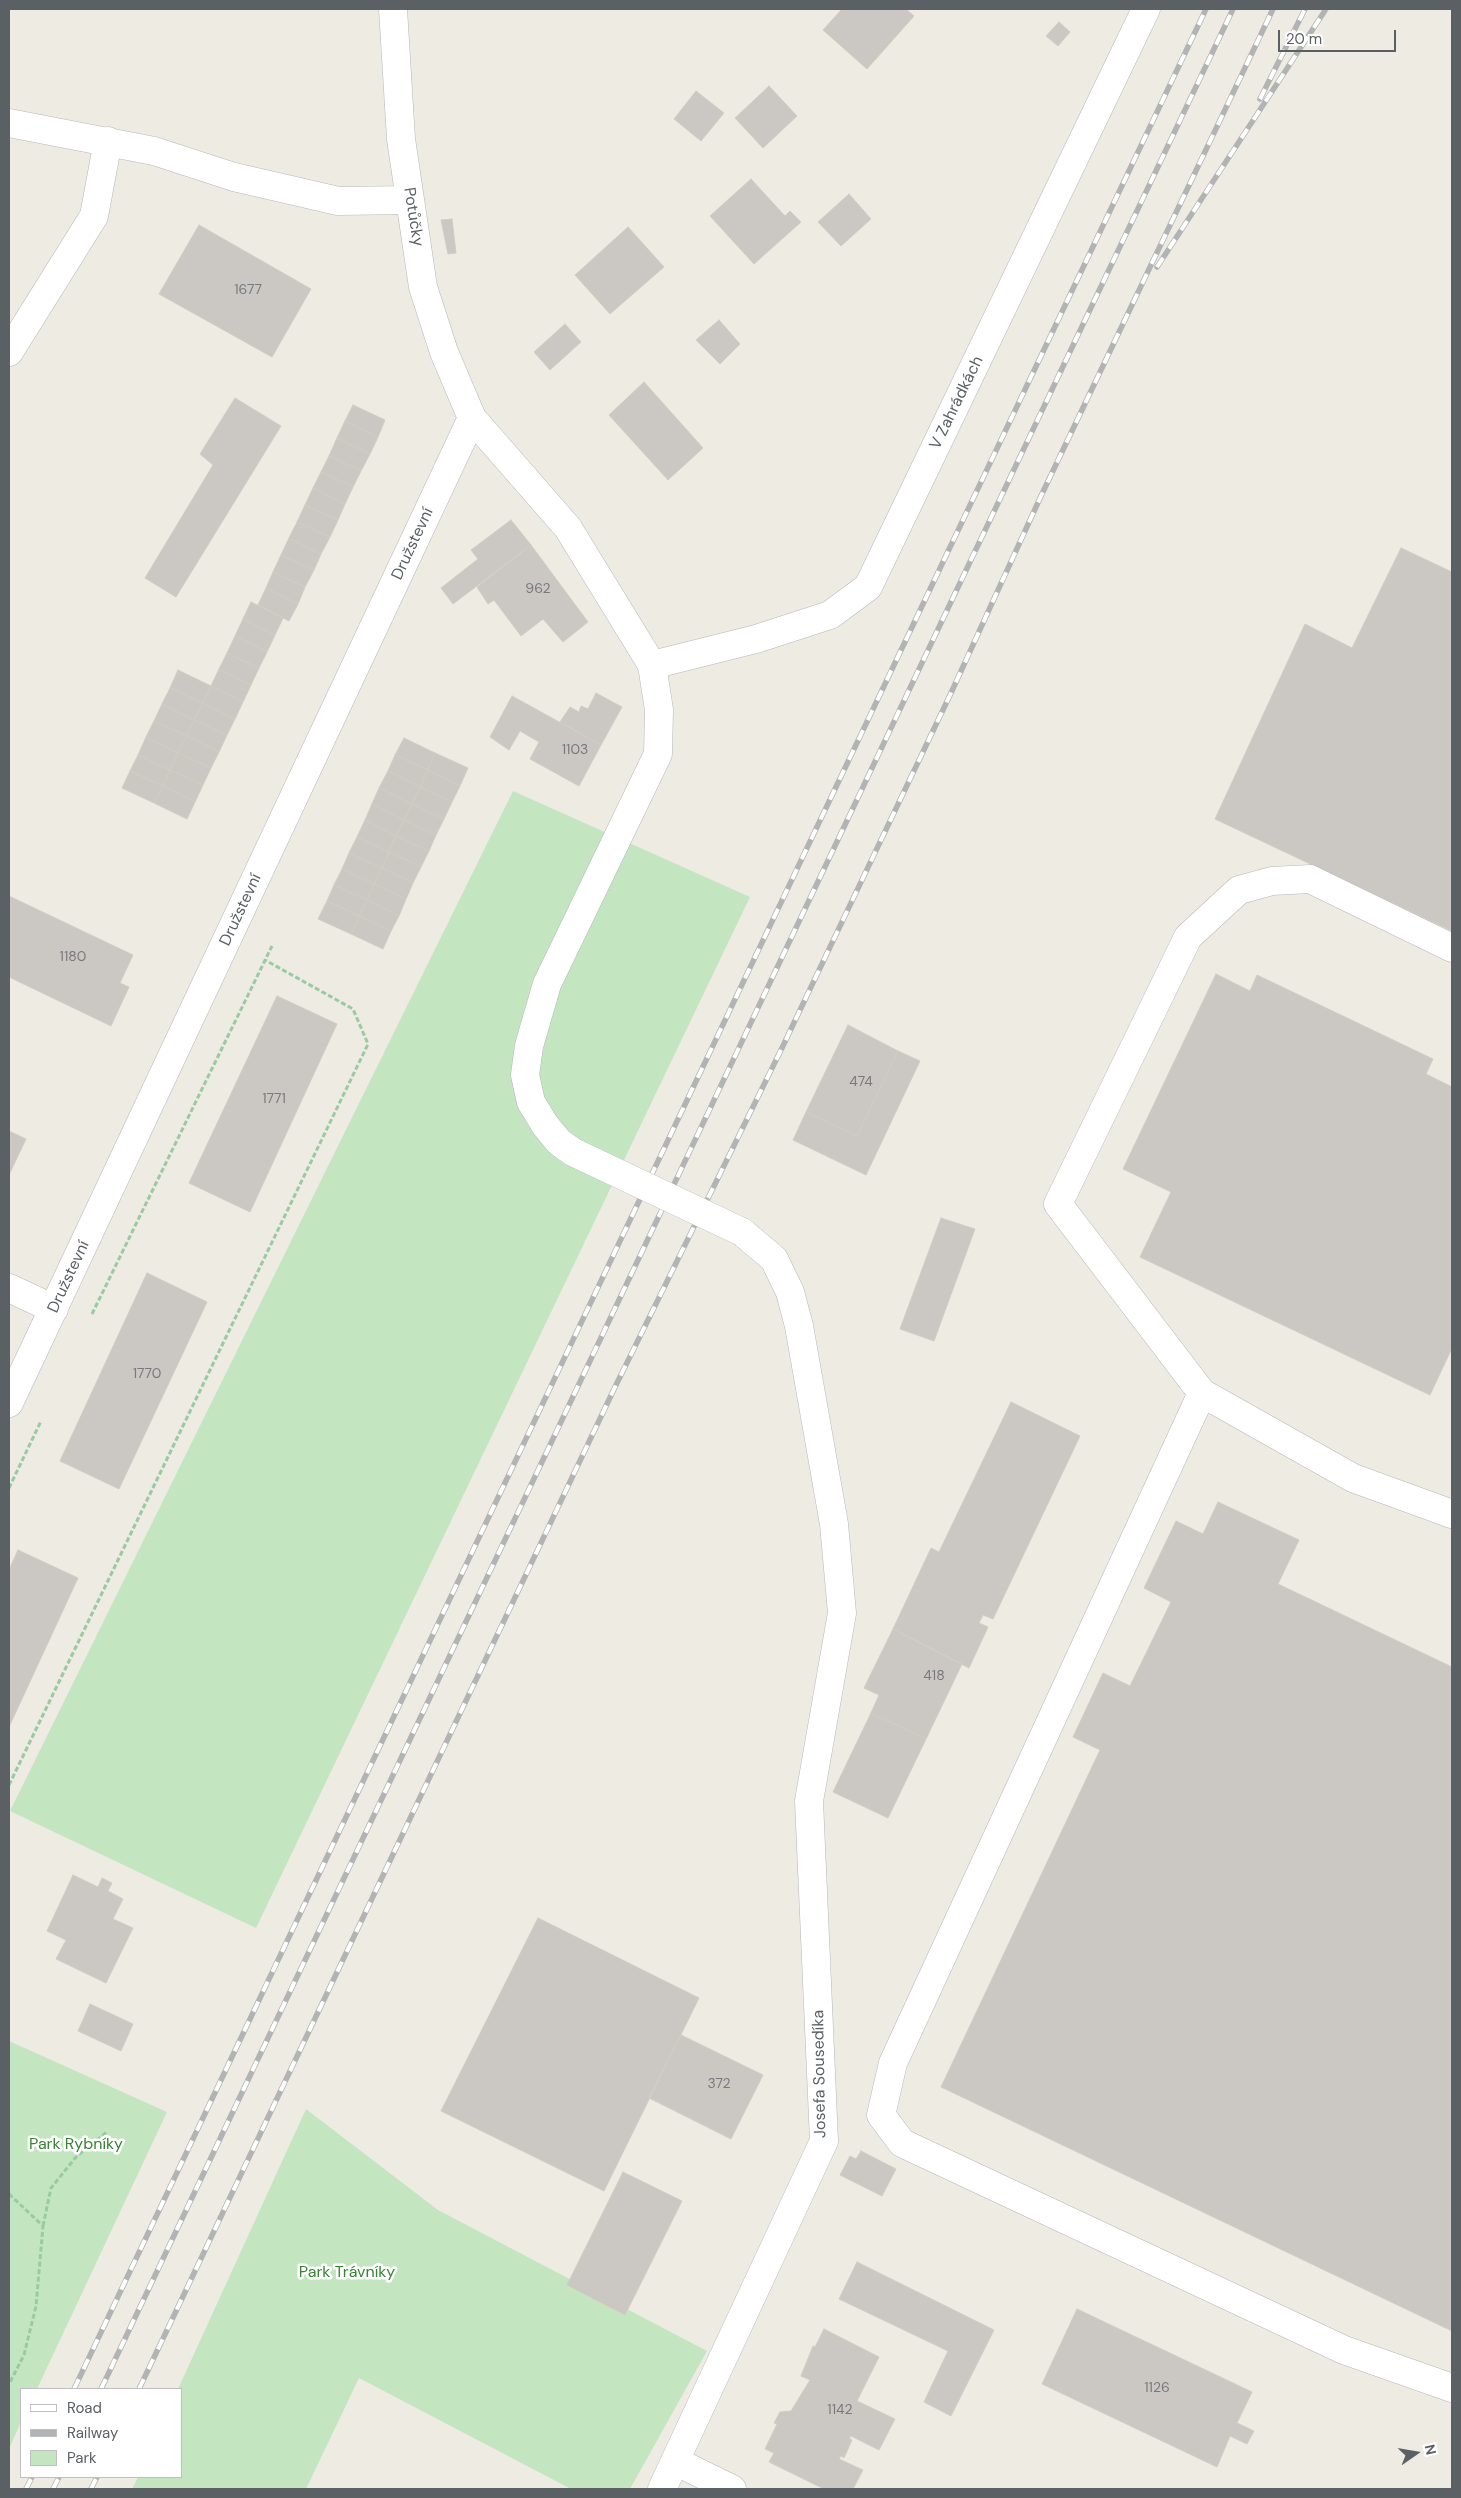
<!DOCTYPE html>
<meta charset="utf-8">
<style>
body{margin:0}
#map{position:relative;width:1461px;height:2498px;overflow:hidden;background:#eeebe3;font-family:"DM Sans",sans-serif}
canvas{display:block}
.frame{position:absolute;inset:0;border:10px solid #5b6064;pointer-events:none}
.legend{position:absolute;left:20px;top:2388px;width:162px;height:90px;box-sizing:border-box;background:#fff;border:1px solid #bdbfc1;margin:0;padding:6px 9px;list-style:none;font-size:15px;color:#5b6064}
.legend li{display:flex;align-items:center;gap:10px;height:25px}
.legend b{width:25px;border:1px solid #bdbfc1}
.north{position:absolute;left:1391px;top:2428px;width:50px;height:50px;-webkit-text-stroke:4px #fff;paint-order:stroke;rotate:77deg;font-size:14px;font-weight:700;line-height:20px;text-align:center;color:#5b6064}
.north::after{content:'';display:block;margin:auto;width:18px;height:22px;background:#5b6064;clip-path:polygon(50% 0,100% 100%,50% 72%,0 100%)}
.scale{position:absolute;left:1278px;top:30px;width:118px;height:22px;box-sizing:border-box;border:2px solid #5b6064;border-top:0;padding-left:6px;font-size:15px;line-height:18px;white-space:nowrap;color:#5b6064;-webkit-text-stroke:4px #fff;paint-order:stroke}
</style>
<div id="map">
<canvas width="1461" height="2498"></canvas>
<div class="frame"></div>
<ul class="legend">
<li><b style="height:6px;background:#fff"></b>Road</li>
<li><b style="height:6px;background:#b2b3b4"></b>Railway</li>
<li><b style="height:14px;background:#c3e6c0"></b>Park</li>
</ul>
<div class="north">N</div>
<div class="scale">20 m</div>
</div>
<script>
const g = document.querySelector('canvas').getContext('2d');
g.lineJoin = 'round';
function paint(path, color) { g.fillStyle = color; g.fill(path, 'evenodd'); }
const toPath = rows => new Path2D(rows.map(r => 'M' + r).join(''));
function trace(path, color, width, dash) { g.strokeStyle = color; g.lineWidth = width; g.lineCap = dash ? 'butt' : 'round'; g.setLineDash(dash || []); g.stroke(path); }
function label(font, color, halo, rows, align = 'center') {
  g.font = font + ' "DM Sans",sans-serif'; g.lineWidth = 5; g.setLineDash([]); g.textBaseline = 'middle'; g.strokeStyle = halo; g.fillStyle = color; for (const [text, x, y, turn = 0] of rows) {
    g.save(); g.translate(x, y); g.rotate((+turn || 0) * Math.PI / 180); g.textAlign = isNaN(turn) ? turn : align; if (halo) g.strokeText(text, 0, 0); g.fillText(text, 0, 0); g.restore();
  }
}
paint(toPath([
 [513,791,750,897,256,1928,10,1811],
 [9,2041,167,2112,37,2389,21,2389,21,2422,9,2449],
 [306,2109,438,2210,707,2351,630,2489,571,2489,359,2378,306,2489,132,2489,138,2477,181,2477,181,2389,178,2389]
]), '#c3e6c0');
const building = toPath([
 [842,9,906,9,914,16,867,69,823,30,842,9],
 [1059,22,1070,32,1058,46,1046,36,1059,22],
 [769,86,797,116,763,148,735,118,769,86],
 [696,91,724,113,701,141,674,119,696,91],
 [751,179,785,216,790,211,801,222,754,264,710,216,751,179],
 [849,194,871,219,841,246,818,222,849,194],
 [452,219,456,253,448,254,441,220,452,219],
 [199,225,311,289,272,357,159,294,199,225],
 [628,227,664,267,610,314,575,275,628,227],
 [719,320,740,344,720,364,696,340,719,320],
 [565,324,581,342,550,370,534,352,565,324],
 [644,382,703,448,668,480,609,415,644,382],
 [235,398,281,426,176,597,145,578,213,465,200,454,235,398],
 [353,405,385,420,378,437,345,421,353,405],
 [345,421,378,437,370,454,337,438,345,421],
 [337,438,370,454,361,471,329,456,337,438],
 [329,456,361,471,353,487,321,472,329,456],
 [321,472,353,487,345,504,313,488,321,472],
 [313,488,345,504,338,520,305,505,313,488],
 [305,505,338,520,330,537,297,522,305,505],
 [511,520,531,545,453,604,441,588,478,559,471,550,511,520],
 [297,522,330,537,321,554,289,538,297,522],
 [289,538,321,554,314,570,281,555,289,538],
 [531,545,588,622,563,642,543,619,521,636,494,600,488,604,477,587,531,545],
 [1401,548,1452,572,1452,931,1215,819,1305,624,1352,648,1401,548],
 [281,555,314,570,305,587,273,572,281,555],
 [273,572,305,587,298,604,266,588,273,572],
 [266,588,298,604,289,621,258,605,266,588],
 [251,602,283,618,275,635,243,619,251,602],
 [243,619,275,635,267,652,235,636,243,619],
 [235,636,267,652,259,668,227,653,235,636],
 [227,653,259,668,251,685,219,669,227,653],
 [219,669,251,685,243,702,211,686,219,669],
 [178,670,211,686,203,703,170,688,178,670],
 [211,686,243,702,235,719,203,703,211,686],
 [170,688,203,703,194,720,162,704,170,688],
 [596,693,622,707,601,745,560,722,570,707,579,712,581,706,588,709,596,693],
 [512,696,601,745,579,786,530,759,539,742,520,731,509,750,490,737,512,696],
 [203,703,235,719,227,735,194,720,203,703],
 [162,704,194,720,187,736,154,721,162,704],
 [194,720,227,735,219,752,187,736,194,720],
 [154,721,187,736,178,753,146,737,154,721],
 [187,736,219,752,211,768,178,753,187,736],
 [146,737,178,753,170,770,138,755,146,737],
 [404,738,435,753,428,770,395,755,404,738],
 [178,753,211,768,203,785,170,770,178,753],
 [435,753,468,768,460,786,428,770,435,753],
 [138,755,170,770,163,786,130,771,138,755],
 [395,755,428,770,420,787,388,771,395,755],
 [170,770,203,785,195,802,163,786,170,770],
 [428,770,460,786,452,802,420,787,428,770],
 [130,771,163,786,154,803,122,788,130,771],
 [388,771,420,787,412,804,379,788,388,771],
 [163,786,195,802,187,819,154,803,163,786],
 [420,787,452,802,444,819,412,804,420,787],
 [379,788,412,804,404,820,372,804,379,788],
 [372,804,404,820,396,836,365,820,372,804],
 [412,804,444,819,436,835,404,820,412,804],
 [365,820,396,836,389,852,357,837,365,820],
 [404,820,436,835,429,851,396,836,404,820],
 [396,836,429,851,421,867,389,852,396,836],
 [357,837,389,852,382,868,349,853,357,837],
 [389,852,421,867,413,883,382,868,389,852],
 [349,853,382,868,374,884,342,869,349,853],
 [382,868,413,883,406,899,374,884,382,868],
 [342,869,374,884,367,900,334,885,342,869],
 [374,884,406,899,399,916,367,900,374,884],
 [334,885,367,900,359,916,327,901,334,885],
 [9,896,133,955,120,983,129,987,111,1026,9,977,9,896],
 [367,900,399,916,391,931,359,916,367,900],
 [327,901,359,916,351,934,318,919,327,901],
 [359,916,391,931,383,949,351,934,359,916],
 [1216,974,1250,991,1257,975,1433,1059,1426,1074,1452,1087,1452,1348,1430,1395,1140,1257,1171,1192,1123,1169,1216,974],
 [277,996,337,1024,250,1212,189,1183,277,996],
 [848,1025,898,1051,857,1136,806,1112,848,1025],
 [898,1051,920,1061,866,1175,793,1140,806,1112,857,1136,898,1051],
 [9,1131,26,1139,9,1175,9,1131],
 [941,1218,975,1229,934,1341,900,1329,941,1218],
 [147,1273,207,1302,119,1489,60,1461,147,1273],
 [1011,1402,1080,1436,993,1619,983,1615,979,1623,988,1627,969,1668,893,1629,931,1548,939,1552,1011,1402],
 [1218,1502,1299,1540,1278,1584,1452,1667,1452,2331,941,2087,1100,1750,1073,1737,1103,1673,1130,1686,1171,1602,1144,1588,1176,1521,1203,1534,1218,1502],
 [18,1550,78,1578,9,1727,9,1570,18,1550],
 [893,1629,962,1664,926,1739,871,1713,879,1695,864,1688,893,1629],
 [871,1713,926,1739,888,1818,833,1792,871,1713],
 [73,1875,98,1887,102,1878,112,1883,108,1891,123,1899,113,1919,133,1928,106,1983,56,1959,66,1940,47,1931,73,1875],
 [538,1918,699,1998,604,2191,441,2111,538,1918],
 [90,2004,133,2024,121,2051,78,2031,90,2004],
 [681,2035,763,2075,731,2139,649,2098,681,2035],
 [861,2151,896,2169,882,2196,840,2175,850,2156,856,2159,861,2151],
 [623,2172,682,2201,625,2315,567,2285,623,2172],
 [857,2262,994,2330,951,2416,924,2402,948,2351,839,2299,857,2262],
 [1077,2309,1252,2392,1237,2423,1254,2431,1247,2444,1230,2436,1217,2467,1042,2384,1077,2309],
 [824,2329,879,2357,857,2401,895,2419,879,2450,851,2436,849,2438,852,2440,844,2458,841,2456,839,2459,863,2470,853,2489,824,2489,769,2462,774,2453,765,2449,777,2424,774,2423,780,2412,791,2411,810,2380,801,2376,813,2346,815,2347,824,2329]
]);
paint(building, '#cbc7c2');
trace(building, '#d3ccc2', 1);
const minor = toPath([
 [393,9,401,139,423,287,444,352,472,418,568,528,652,665,659,710,658,754,547,984,529,1046,525,1075,531,1102,545,1125,559,1142,573,1152],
 [9,123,154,151,234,177,338,201,410,200],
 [9,352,94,216,108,141],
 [652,665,756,639,830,615,868,587,1146,9],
 [1452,948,1310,879,1272,881,1239,890,1188,937,1058,1204,1202,1393,1353,1478,1452,1514],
 [9,1288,54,1309],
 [1202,1393,893,2063,881,2115,902,2143,1344,2350,1452,2388],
 [9,1403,472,418],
 [675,2461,732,2489],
 [662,2489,824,2141,809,1801,842,1613,834,1524,799,1326,790,1292,774,1259,742,1232]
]);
trace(minor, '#b4b7ba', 29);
trace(toPath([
 [92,1314,272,946],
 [9,1488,41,1421],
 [9,1785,368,1044,353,1009,265,960],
 [9,2194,43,2226,36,2306,24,2355,9,2384],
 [43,2226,51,2188,76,2157,108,2131]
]), '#9acaa2', 3, [5, 2.5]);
trace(minor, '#fff', 28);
const rail = toPath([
 [1260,99,1305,9],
 [1157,267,1326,9],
 [74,2389,1206,9],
 [101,2389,1233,9],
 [139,2389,616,1385,781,1050,951,693,1041,496,1273,9],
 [26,2489,32,2477],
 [53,2489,59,2477],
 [91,2489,97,2477]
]);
trace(rail, '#b2b3b4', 5.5);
trace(rail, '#fff', 4, [11]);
const minorBridge = toPath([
 [573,1152,742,1232]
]);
trace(minorBridge, '#b4b7ba', 29, []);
trace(minorBridge, '#fff', 28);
label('14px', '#777a7c', null, [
 ["1677",248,290],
 ["962",538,589],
 ["1103",575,750],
 ["1180",73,957],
 ["474",861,1082],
 ["1771",274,1099],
 ["1770",147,1374],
 ["418",934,1676],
 ["372",719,2084],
 ["1126",1157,2388],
 ["1142",840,2410]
]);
label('16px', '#5b6064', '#fff', [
 ["Potůčky",413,217,81],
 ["V Zahrádkách",957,403,-64],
 ["Družstevní",413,544,-65],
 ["Družstevní",241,910,-65],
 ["Družstevní",69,1277,-65],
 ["Josefa Sousedíka",820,2074,-91]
]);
label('16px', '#388234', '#fff', [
 ["Park Rybníky",76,2145],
 ["Park Trávníky",347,2273]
]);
</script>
